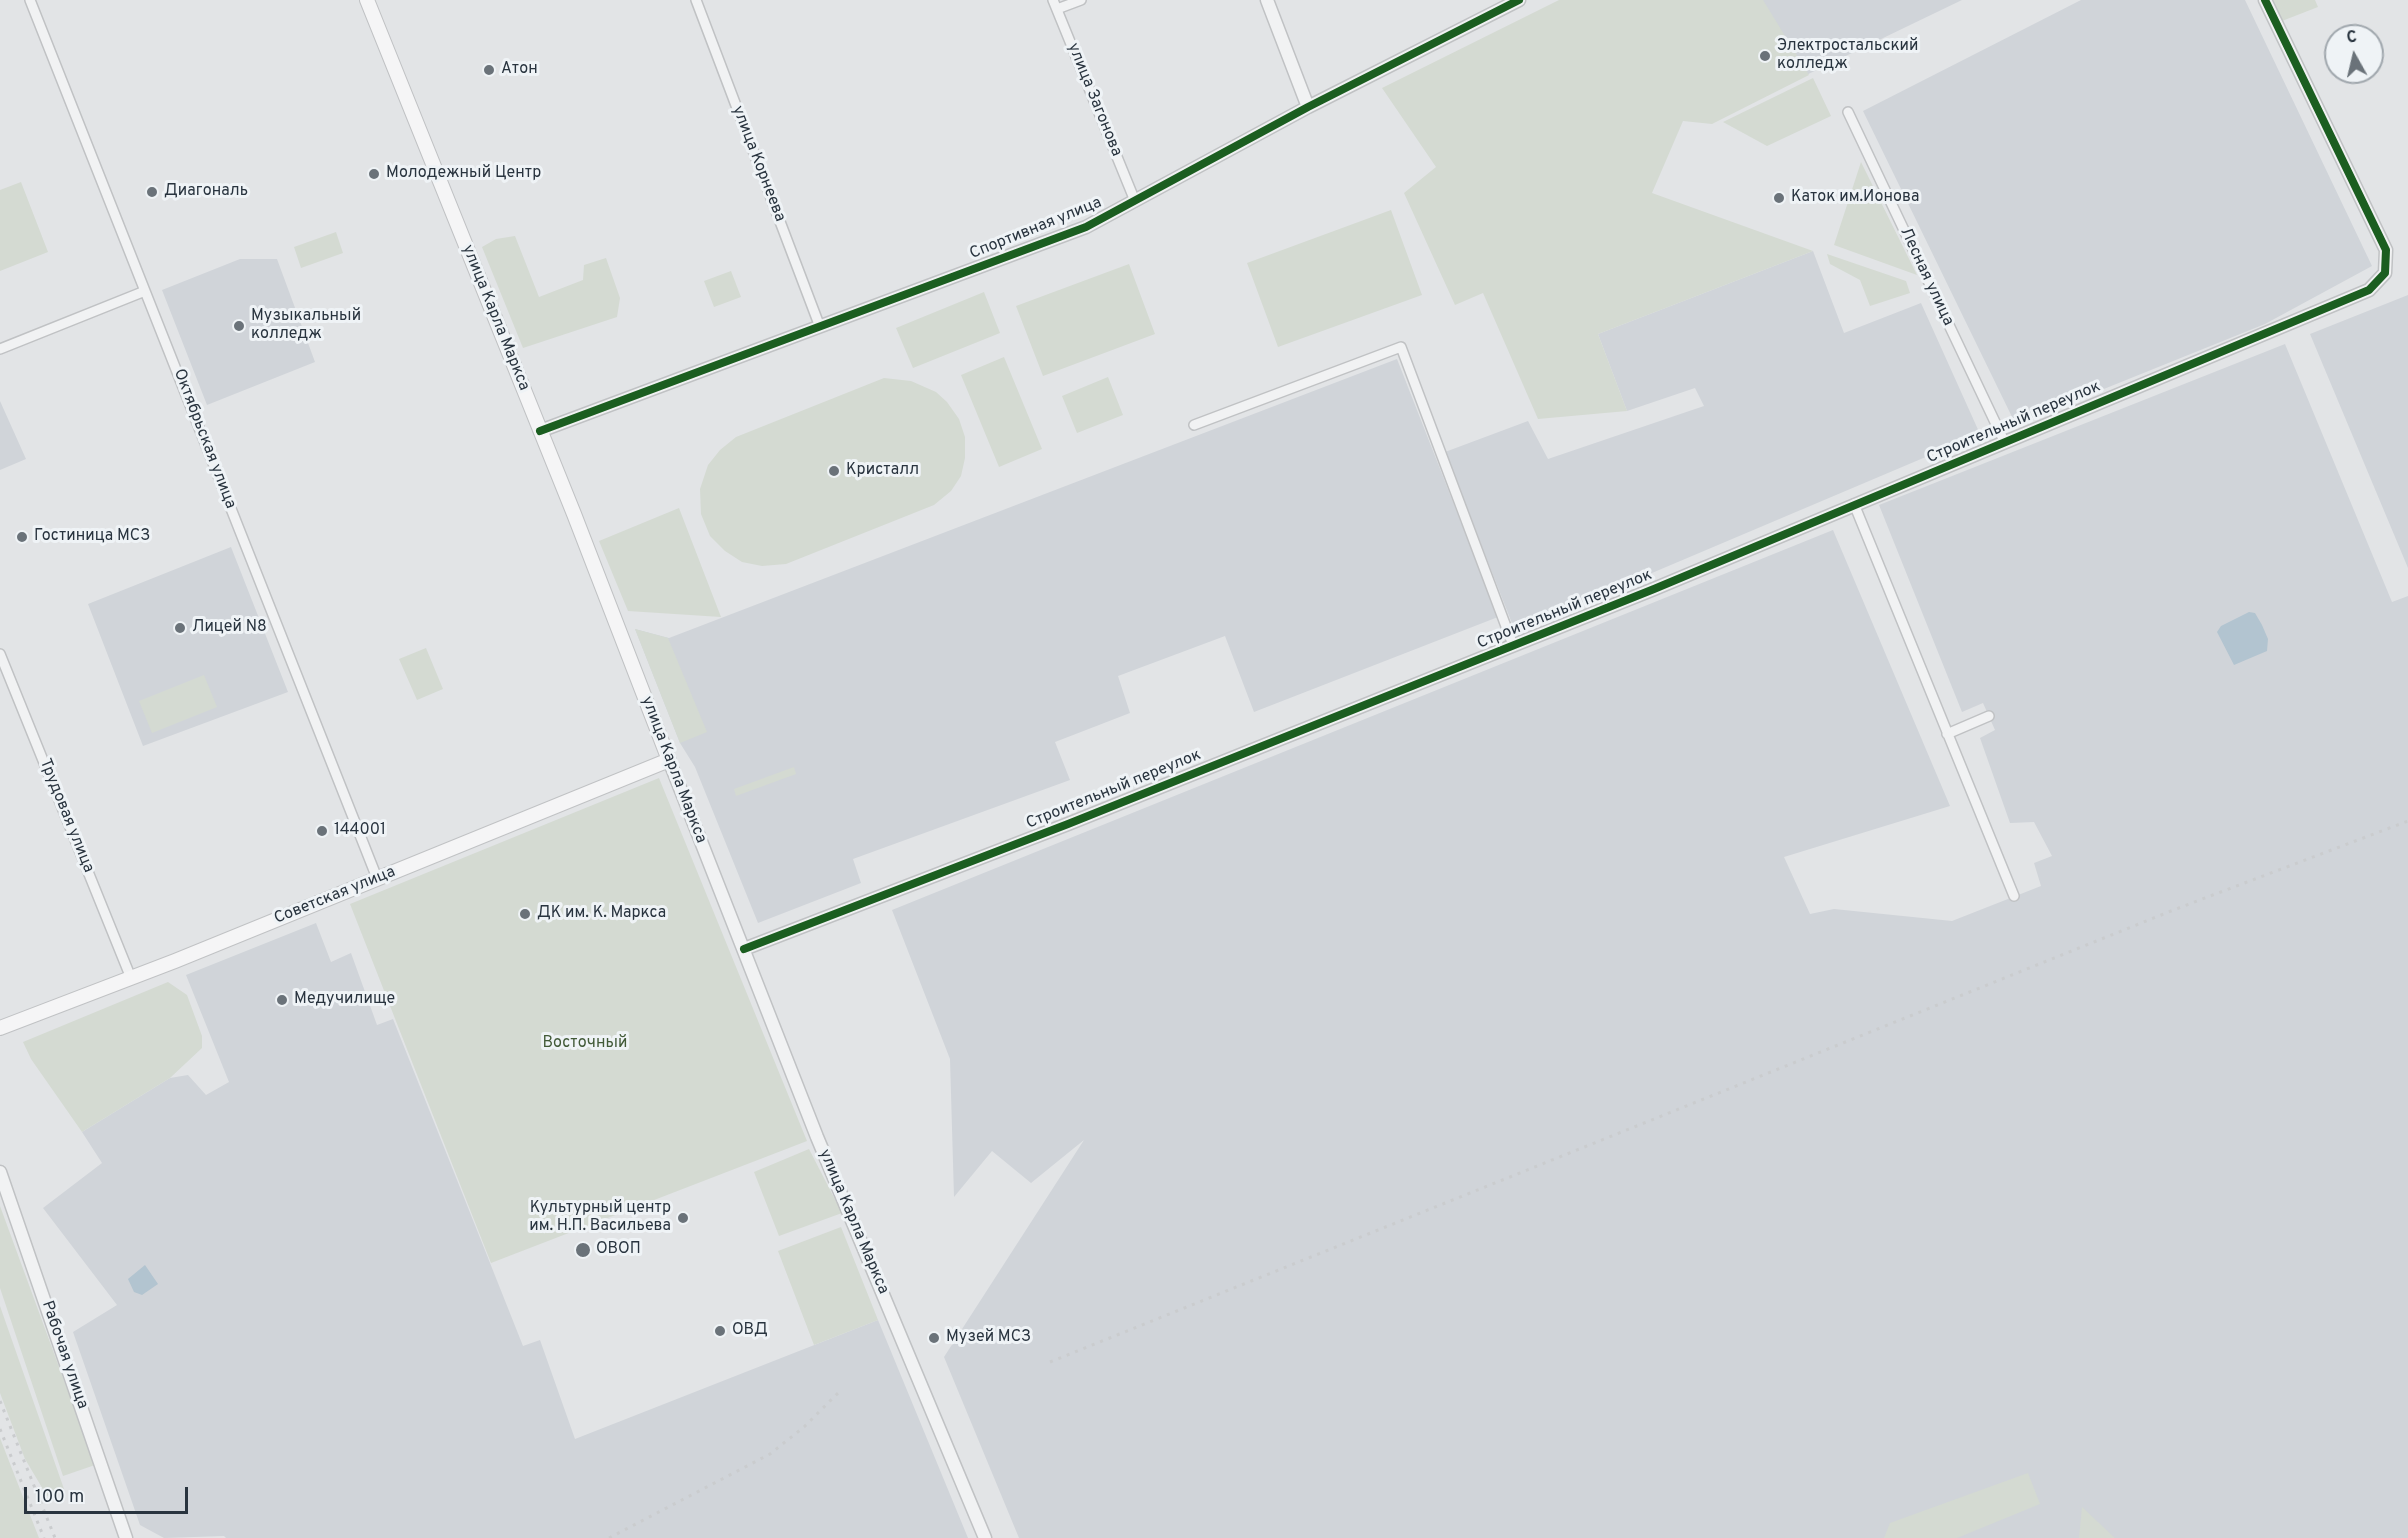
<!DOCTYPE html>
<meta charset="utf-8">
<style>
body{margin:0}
#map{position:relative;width:2408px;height:1538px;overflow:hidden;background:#e2e4e6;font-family:Overpass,sans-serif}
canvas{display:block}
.north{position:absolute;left:2324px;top:24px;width:60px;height:60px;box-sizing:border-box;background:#eff3f6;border:2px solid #a0a7ad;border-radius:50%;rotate:352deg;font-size:16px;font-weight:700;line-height:24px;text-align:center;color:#29343f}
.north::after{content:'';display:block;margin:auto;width:21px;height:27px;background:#6a7279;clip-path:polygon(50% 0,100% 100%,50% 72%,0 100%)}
.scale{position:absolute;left:24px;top:1487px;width:164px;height:27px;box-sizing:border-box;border:3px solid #29343f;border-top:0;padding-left:8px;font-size:18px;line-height:21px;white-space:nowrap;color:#29343f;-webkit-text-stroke:4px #eff3f6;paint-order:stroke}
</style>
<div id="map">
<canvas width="2408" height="1538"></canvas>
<div class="north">С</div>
<div class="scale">100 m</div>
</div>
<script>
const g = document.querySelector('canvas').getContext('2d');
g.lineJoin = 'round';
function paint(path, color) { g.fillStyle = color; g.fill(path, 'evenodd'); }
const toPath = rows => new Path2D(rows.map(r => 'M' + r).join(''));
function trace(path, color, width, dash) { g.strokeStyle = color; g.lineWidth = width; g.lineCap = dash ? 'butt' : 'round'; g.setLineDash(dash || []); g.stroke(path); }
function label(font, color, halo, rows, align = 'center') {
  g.font = font + ' Overpass,sans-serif'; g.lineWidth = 6; g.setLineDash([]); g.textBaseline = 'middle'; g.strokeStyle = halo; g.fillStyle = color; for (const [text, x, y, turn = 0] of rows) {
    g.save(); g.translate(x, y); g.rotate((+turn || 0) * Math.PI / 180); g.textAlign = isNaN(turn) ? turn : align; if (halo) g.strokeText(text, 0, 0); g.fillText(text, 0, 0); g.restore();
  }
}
paint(toPath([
 [1657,0,1962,0,1715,119],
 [2081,0,2245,0,2372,266,2265,324,2027,420,2014,421,1863,111],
 [1813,251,1844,333,1921,303,1980,434,1515,631,1445,452,1528,421,1548,459,1704,406,1695,388,1627,411,1598,334],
 [240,259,277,259,315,362,207,405,162,290],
 [2408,295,2408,568,2310,334],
 [2285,344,2392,602,2408,596,2408,1538,1019,1538,944,1357,1084,1140,1031,1183,992,1151,954,1197,950,1059,892,910,1833,530,1950,806,1784,857,1810,914,1834,909,1952,921,2041,886,2034,863,2052,856,2034,822,2010,823,1980,738,1995,730,1983,703,1962,712,1879,505],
 [1397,359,1498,617,1254,712,1225,636,1118,676,1130,713,1055,742,1070,780,853,859,861,883,758,923,695,767,680,743,635,629,669,638],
 [0,401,26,459,0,470],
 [231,547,288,692,143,746,88,604],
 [316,923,331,962,351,953,377,1025,393,1019,523,1346,540,1340,575,1439,878,1320,968,1538,226,1538,224,1536,164,1538,140,1525,73,1332,117,1305,43,1208,102,1163,82,1132,170,1078,188,1075,206,1095,229,1082,186,975]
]), '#d0d4d9');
paint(toPath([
 [1559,0,1763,0,1809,75,1712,124,1683,121,1652,193,1813,251,1598,334,1627,411,1538,419,1483,293,1455,305,1404,193,1436,167,1382,88],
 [2272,0,2315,0,2318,7,2282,21],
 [1813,78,1831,116,1767,146,1723,122],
 [1861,162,1917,275,1834,245],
 [21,182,48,252,0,271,0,190],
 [1391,210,1422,295,1278,347,1247,263],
 [336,232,343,253,301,268,294,247],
 [515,236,539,297,583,280,584,265,606,258,620,298,617,317,523,348,482,247,496,239],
 [1827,254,1906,281,1910,293,1870,306,1860,280,1830,264],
 [1129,264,1155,334,1043,376,1016,306],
 [731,271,741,297,714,307,704,281],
 [984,292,1000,333,913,368,896,328],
 [1004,357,1042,449,999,467,961,375],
 [1108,377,1123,415,1077,433,1062,396],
 [884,378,911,381,936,392,947,402,959,419,965,437,965,458,961,476,951,491,934,505,786,564,762,566,742,562,725,551,710,536,701,514,700,489,708,465,720,450,736,437],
 [679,508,721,617,628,611,599,541],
 [635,629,668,638,707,732,680,743],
 [426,648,443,689,417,700,399,659],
 [204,675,217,707,152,733,139,701],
 [794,767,796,774,736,796,734,789],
 [659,778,807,1141,491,1263,350,904],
 [168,982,187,995,202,1036,202,1048,170,1078,82,1132,31,1059,23,1042],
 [809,1149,842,1213,779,1236,754,1172],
 [0,1206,95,1465,63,1476,0,1288],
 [841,1227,878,1320,814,1345,778,1251],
 [0,1306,64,1489,47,1496,25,1459,0,1393],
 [0,1438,39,1538,0,1538],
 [2028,1473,2040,1504,1957,1538,1884,1538,1890,1523],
 [2082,1507,2115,1538,2079,1538]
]), '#d4dad2');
paint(toPath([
 [2249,612,2255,613,2262,625,2268,639,2267,651,2234,665,2217,632,2221,626],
 [145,1265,158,1284,142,1295,134,1292,128,1279]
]), '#b2c4d0');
const minor = toPath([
 [30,0,377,878],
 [696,0,820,327],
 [1053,0,1135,201],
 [1057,9,1081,0],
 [1848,112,2004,441],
 [0,349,145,291],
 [1194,425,1401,347,1513,645],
 [1854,504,2014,896],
 [0,654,131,978],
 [1947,734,1989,716]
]);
const tertiary = toPath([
 [1267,0,1308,107],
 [540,431,1086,227,1308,107,1519,0],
 [669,760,817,1137,985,1538],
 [744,949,1068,824,1654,589,2369,290,2385,273,2386,250,2265,0],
 [0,1172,126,1538]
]);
const secondary = toPath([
 [0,1028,175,961,669,760,574,514,367,0]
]);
trace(minor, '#c0c2c4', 12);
trace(tertiary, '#c0c2c4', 15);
trace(secondary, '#c0c2c4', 16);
trace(minor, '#f1f2f3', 9);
trace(tertiary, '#f1f2f3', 12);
trace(secondary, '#f5f5f6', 14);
trace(toPath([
 [1050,1362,2176,909,2408,821],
 [0,1401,55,1538],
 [0,1429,44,1538],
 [609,1538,770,1454,804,1427,840,1391]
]), '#caccce', 3, [3, 6]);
trace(toPath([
 [540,431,1086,227,1308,107,1519,0],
 [744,949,1068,824,1654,589,2369,290,2385,273,2386,250,2265,0]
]), '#1b5e20', 8);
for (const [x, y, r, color] of [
 [1765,56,6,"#6a7279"],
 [489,70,6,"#6a7279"],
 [374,174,6,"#6a7279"],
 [152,192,6,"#6a7279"],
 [1779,198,6,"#6a7279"],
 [239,326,6,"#6a7279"],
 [834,471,6,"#6a7279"],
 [22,537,6,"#6a7279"],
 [180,628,6,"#6a7279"],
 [322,831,6,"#6a7279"],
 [525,914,6,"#6a7279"],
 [282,1000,6,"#6a7279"],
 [683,1218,6,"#6a7279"],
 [583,1250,8,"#6a7279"],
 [720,1331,6,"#6a7279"],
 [934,1338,6,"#6a7279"]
]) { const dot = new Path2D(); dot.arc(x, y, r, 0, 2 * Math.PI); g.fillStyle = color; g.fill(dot); trace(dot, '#eff3f6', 2); }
label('16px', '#29343f', '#eff3f6', [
 ["Электростальский",1777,47],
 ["колледж",1777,65],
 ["Атон",501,70],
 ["Молодежный Центр",386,174],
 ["Диагональ",164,192],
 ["Каток им.Ионова",1791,198],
 ["Музыкальный",251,317],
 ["колледж",251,335],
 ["Кристалл",846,471],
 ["Гостиница МСЗ",34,537],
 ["Лицей N8",192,628],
 ["144001",334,831],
 ["ДК им. К. Маркса",537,914],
 ["Медучилище",294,1000],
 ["Культурный центр",671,1209,"right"],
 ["им. Н.П. Васильева",671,1227,"right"],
 ["ОВОП",596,1250],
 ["ОВД",732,1331],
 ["Музей МСЗ",946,1338]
], 'left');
label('16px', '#29343f', '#eff3f6', [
 ["улица Загонова",1094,100,68],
 ["улица Корнеева",758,164,69],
 ["Спортивная улица",1036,229,-22],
 ["Лесная улица",1926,277,65],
 ["улица Карла Маркса",495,318,68],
 ["Строительный переулок",2014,423,-23],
 ["Октябрьская улица",204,439,69],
 ["Строительный переулок",1565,610,-22],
 ["улица Карла Маркса",673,770,69],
 ["Строительный переулок",1114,790,-22],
 ["Трудовая улица",66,816,68],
 ["Советская улица",335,896,-22],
 ["улица Карла Маркса",853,1222,67],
 ["Рабочая улица",64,1355,71]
]);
label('16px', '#425a38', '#eff3f6', [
 ["Восточный",585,1044]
]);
</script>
